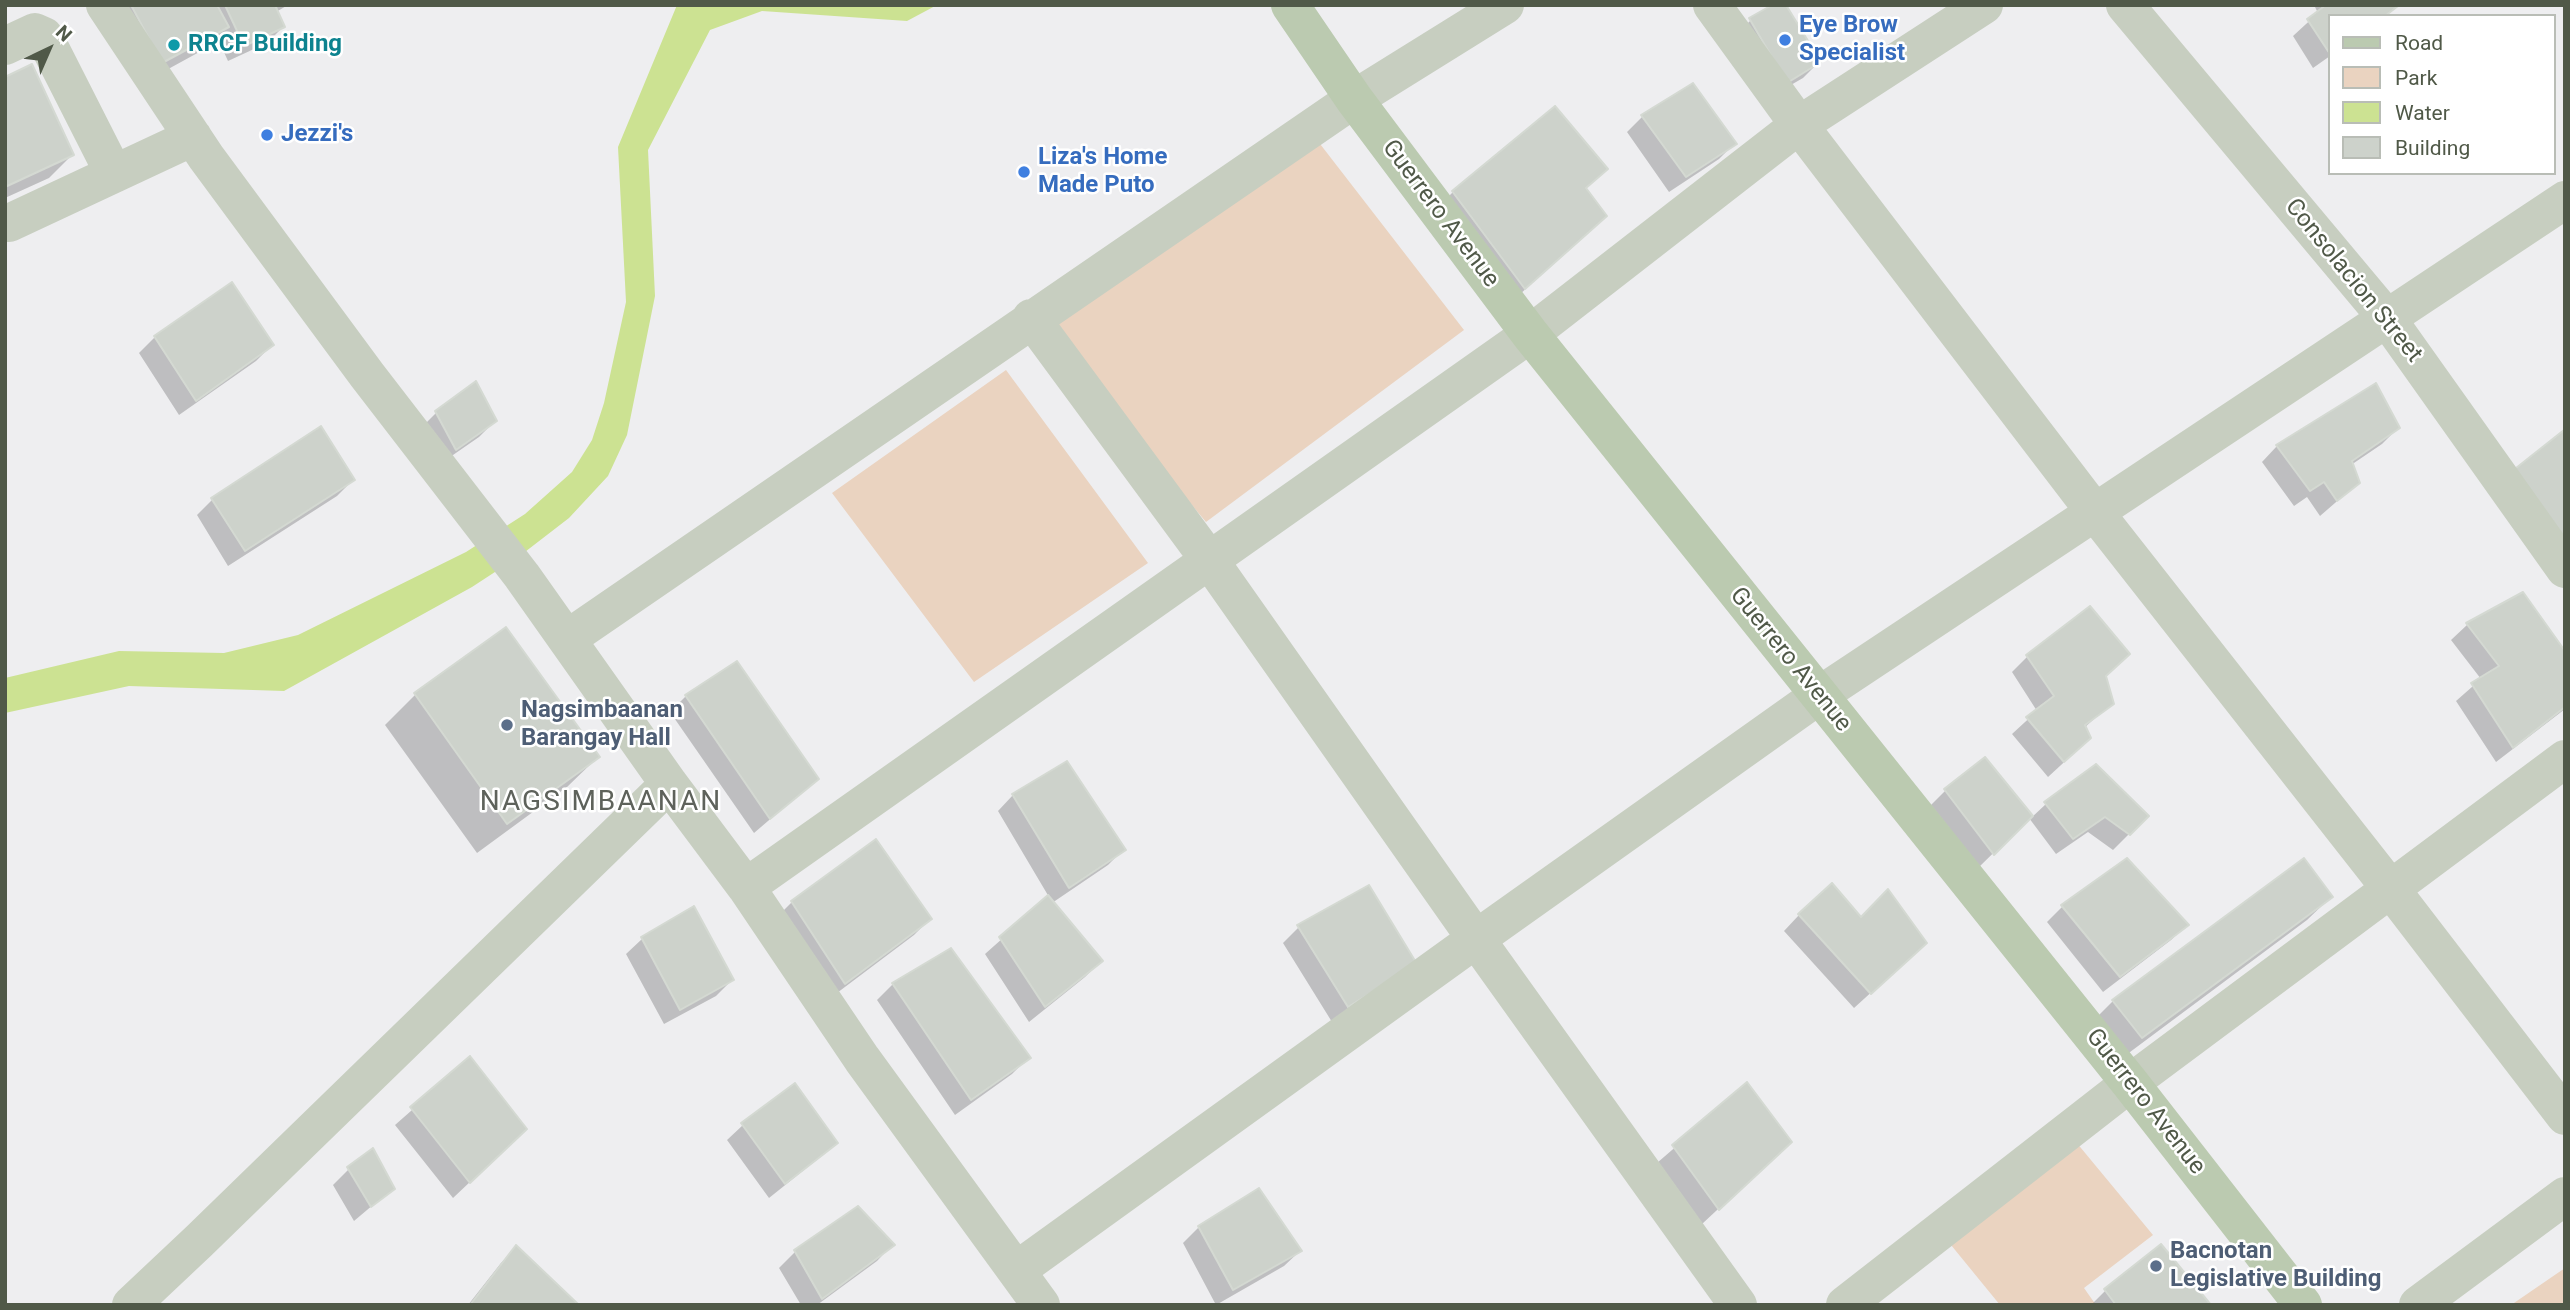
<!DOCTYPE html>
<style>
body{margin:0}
#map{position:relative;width:2570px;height:1310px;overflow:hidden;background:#eeeef0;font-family:Roboto,sans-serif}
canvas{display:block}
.frame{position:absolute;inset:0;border:7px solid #505948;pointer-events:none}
.legend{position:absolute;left:2328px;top:14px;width:228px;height:161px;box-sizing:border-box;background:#fff;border:2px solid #b9bdb6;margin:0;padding:9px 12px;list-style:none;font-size:21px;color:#505948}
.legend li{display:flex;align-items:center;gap:14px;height:35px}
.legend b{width:35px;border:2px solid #b9bdb6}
.north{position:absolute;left:14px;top:14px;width:70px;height:70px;-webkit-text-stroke:5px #fff;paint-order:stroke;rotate:44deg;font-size:19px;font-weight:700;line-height:28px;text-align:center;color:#505948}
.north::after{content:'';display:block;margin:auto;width:24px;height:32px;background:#505948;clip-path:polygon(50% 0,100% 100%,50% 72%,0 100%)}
</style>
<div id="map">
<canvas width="2570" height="1310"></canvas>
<div class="frame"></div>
<ul class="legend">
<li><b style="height:9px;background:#bbcab0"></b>Road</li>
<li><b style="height:19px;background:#ead3c0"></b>Park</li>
<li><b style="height:19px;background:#cce292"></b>Water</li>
<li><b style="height:19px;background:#cdd2cb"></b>Building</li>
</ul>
<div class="north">N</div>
</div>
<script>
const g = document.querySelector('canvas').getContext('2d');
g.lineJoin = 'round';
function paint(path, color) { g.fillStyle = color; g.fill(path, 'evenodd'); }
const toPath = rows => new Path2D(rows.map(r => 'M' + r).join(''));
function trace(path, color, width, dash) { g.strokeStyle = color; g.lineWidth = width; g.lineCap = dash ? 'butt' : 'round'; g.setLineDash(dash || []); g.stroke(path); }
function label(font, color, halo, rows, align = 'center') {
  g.font = font + ' Roboto,sans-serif'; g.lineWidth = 5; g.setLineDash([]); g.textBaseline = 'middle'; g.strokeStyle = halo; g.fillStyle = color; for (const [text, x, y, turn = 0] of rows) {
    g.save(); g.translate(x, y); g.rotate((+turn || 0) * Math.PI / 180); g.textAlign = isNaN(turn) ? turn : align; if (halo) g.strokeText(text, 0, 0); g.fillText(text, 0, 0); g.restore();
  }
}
paint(toPath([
 [1317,140,1464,330,1206,522,1044,328],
 [1006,370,1148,563,974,682,832,493],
 [2076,1142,2153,1235,2084,1288,2096,1305,2000,1305,1951,1245],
 [2565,1268,2565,1305,2511,1305]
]), '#ead3c0');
paint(toPath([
 [677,5,937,5,907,21,762,11,710,30,648,150,655,296,627,435,608,476,569,518,521,555,472,587,284,691,129,686,5,713,5,678,119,651,224,653,298,635,466,552,525,514,572,472,592,440,604,403,626,302,618,147]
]), '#cce292');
paint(toPath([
 [104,5,288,5,276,12,283,27,267,43,228,61,217,37,203,50,139,85],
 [2314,5,2395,5,2396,6,2386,16,2330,16,2330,56,2313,68,2293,36,2318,13],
 [1751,20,1819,62,1803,78,1770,97,1735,36],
 [5,79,72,155,49,178,5,198],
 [1642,117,1735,143,1719,159,1669,192,1627,132],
 [1606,169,1585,189,1589,232,1509,304,1437,208,1453,192],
 [155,337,272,345,256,361,179,415,139,353],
 [437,412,495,421,479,437,440,464,421,428],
 [2398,428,2382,444,2351,465,2358,483,2320,516,2307,497,2294,506,2262,462,2277,446],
 [2564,432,2565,535,2546,551],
 [353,480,337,496,228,566,197,515,213,499],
 [2522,594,2565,654,2565,709,2496,762,2456,701,2481,679,2451,640,2467,625],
 [506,629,598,757,567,787,477,853,385,725,415,695],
 [2028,656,2104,676,2112,703,2084,728,2073,754,2048,777,2012,734,2037,711,2012,672],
 [686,696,817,779,754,833,670,712],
 [1985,759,2031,818,2046,804,2147,816,2113,850,2088,832,2056,854,2029,818,1977,869,1930,806,1946,790],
 [1013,795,1124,849,1108,865,1052,903,1101,961,1085,977,1029,1022,985,954,1049,897,998,811],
 [2331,897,2307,920,2118,1061,2090,1024,2113,1001],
 [792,902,930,919,914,935,829,999,776,918],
 [2063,906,2187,925,2171,940,2103,992,2047,922],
 [693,909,732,980,716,996,664,1024,626,954,642,939],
 [1799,915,1909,958,1854,1008,1784,931],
 [1299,927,1415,963,1332,1022,1283,943],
 [951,950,1028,1058,1012,1074,955,1115,877,1000,893,984],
 [470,1059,509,1145,453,1198,395,1125],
 [1747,1085,1773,1158,1702,1224,1657,1163],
 [743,1125,835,1142,819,1158,769,1198,727,1140],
 [349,1169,393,1188,354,1221,333,1185],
 [1258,1190,1300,1251,1284,1266,1216,1305,1183,1243,1199,1227],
 [892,1245,877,1261,817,1305,801,1305,779,1268,795,1252],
 [516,1247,576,1305,468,1305,501,1263],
 [2106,1290,2209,1305,2091,1305]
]), '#0003');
const building = toPath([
 [131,5,217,5,229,27,162,63,131,5],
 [225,5,275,5,285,27,244,46,225,5],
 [1772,5,1786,5,1821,62,1787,83,1749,18,1772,5],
 [2326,5,2397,5,2398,6,2385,16,2330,16,2330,54,2307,19,2326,5],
 [32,64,74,155,5,187,5,77,32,64],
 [1693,83,1737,144,1686,177,1641,115,1693,83],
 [1555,106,1608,169,1586,188,1607,216,1525,289,1452,191,1555,106],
 [232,282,274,345,196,401,154,336,232,282],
 [476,381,497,421,456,450,435,411,476,381],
 [2376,383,2400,428,2352,461,2360,483,2337,501,2324,482,2310,491,2276,445,2376,383],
 [321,426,355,480,245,551,211,498,321,426],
 [2564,430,2565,534,2562,536,2511,472,2564,430],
 [2523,592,2565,651,2565,707,2513,748,2471,683,2499,666,2466,623,2523,592],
 [2090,606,2130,654,2106,676,2114,704,2085,725,2091,738,2064,762,2026,717,2054,696,2026,655,2090,606],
 [506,627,600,757,507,824,414,693,506,627],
 [737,661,819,779,770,819,685,695,737,661],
 [1985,757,2033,816,1994,855,1944,789,1985,757],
 [1067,761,1126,850,1069,888,1012,794,1067,761],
 [2096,764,2149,816,2130,835,2105,817,2073,839,2044,802,2096,764],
 [876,839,932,919,845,984,791,901,876,839],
 [2127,858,2189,925,2120,977,2061,905,2127,858],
 [2304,858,2333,897,2142,1038,2112,1000,2304,858],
 [1832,883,1861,917,1888,889,1927,943,1871,994,1798,914,1832,883],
 [1369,885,1417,964,1348,1007,1297,925,1369,885],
 [1048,895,1103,961,1045,1007,999,937,1048,895],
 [694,906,734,980,680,1010,641,937,694,906],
 [951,948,1031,1058,971,1100,892,983,951,948],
 [470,1056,527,1129,470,1183,410,1107,470,1056],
 [1747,1082,1792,1142,1719,1210,1672,1145,1747,1082],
 [795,1083,838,1143,785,1184,741,1123,795,1083],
 [373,1148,395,1189,371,1207,347,1167,373,1148],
 [1259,1188,1302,1251,1233,1290,1198,1226,1259,1188],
 [858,1206,895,1245,822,1299,794,1250,858,1206],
 [2161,1244,2211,1305,2116,1305,2104,1289,2161,1244],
 [516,1245,579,1305,470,1305,516,1245]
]);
paint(building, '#cdd2cb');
trace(building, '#d4d9d2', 2);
trace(toPath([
 [105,5,206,157,367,375,522,576,669,784,746,887,862,1059,1041,1305],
 [1712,5,1799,125,2094,511,2390,888,2565,1116],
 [2125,5,2386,317,2565,569],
 [5,46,35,32,44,36,114,174],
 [5,222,9,223,193,137],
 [1031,318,1210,561,1476,939,1738,1305],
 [567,639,1354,99,1505,5],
 [746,887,1530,334,1799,125,1984,5],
 [1017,1270,1476,939,1818,696,2565,200],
 [131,1305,199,1241,669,784],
 [1845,1305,2130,1083,2565,759],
 [2418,1305,2565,1196]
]), '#c7cec0', 38);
trace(toPath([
 [1290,5,1354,99,1530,334,2130,1083,2303,1305]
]), '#bbcab0', 38);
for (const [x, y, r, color] of [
 [1785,40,7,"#3f7fe0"],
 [174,45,7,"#0f9aa8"],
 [267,135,7,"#3f7fe0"],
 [1024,172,7,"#3f7fe0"],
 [507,725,7,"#5c6f8a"],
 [2156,1266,7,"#5c6f8a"]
]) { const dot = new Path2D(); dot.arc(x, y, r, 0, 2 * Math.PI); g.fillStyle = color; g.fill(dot); trace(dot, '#fff', 2.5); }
label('bold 24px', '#366cbe', '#fff', [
 ["Eye Brow",1799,26],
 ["Specialist",1799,54],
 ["Jezzi's",281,135],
 ["Liza's Home",1038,158],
 ["Made Puto",1038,186]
], 'left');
label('bold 24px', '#0d838f', '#fff', [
 ["RRCF Building",188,45]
], 'left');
label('24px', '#505948', '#fff', [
 ["Guerrero Avenue",1440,214,53],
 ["Consolacion Street",2353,281,51],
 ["Guerrero Avenue",1790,660,51],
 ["Guerrero Avenue",2145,1102,52]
]);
label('bold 24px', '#4e5e75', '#fff', [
 ["Nagsimbaanan",521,711],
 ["Barangay Hall",521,739],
 ["Bacnotan",2170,1252],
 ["Legislative Building",2170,1280]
], 'left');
g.letterSpacing = '2px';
label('28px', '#5e625b', '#fff', [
 ["NAGSIMBAANAN",601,803]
]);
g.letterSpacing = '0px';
</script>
